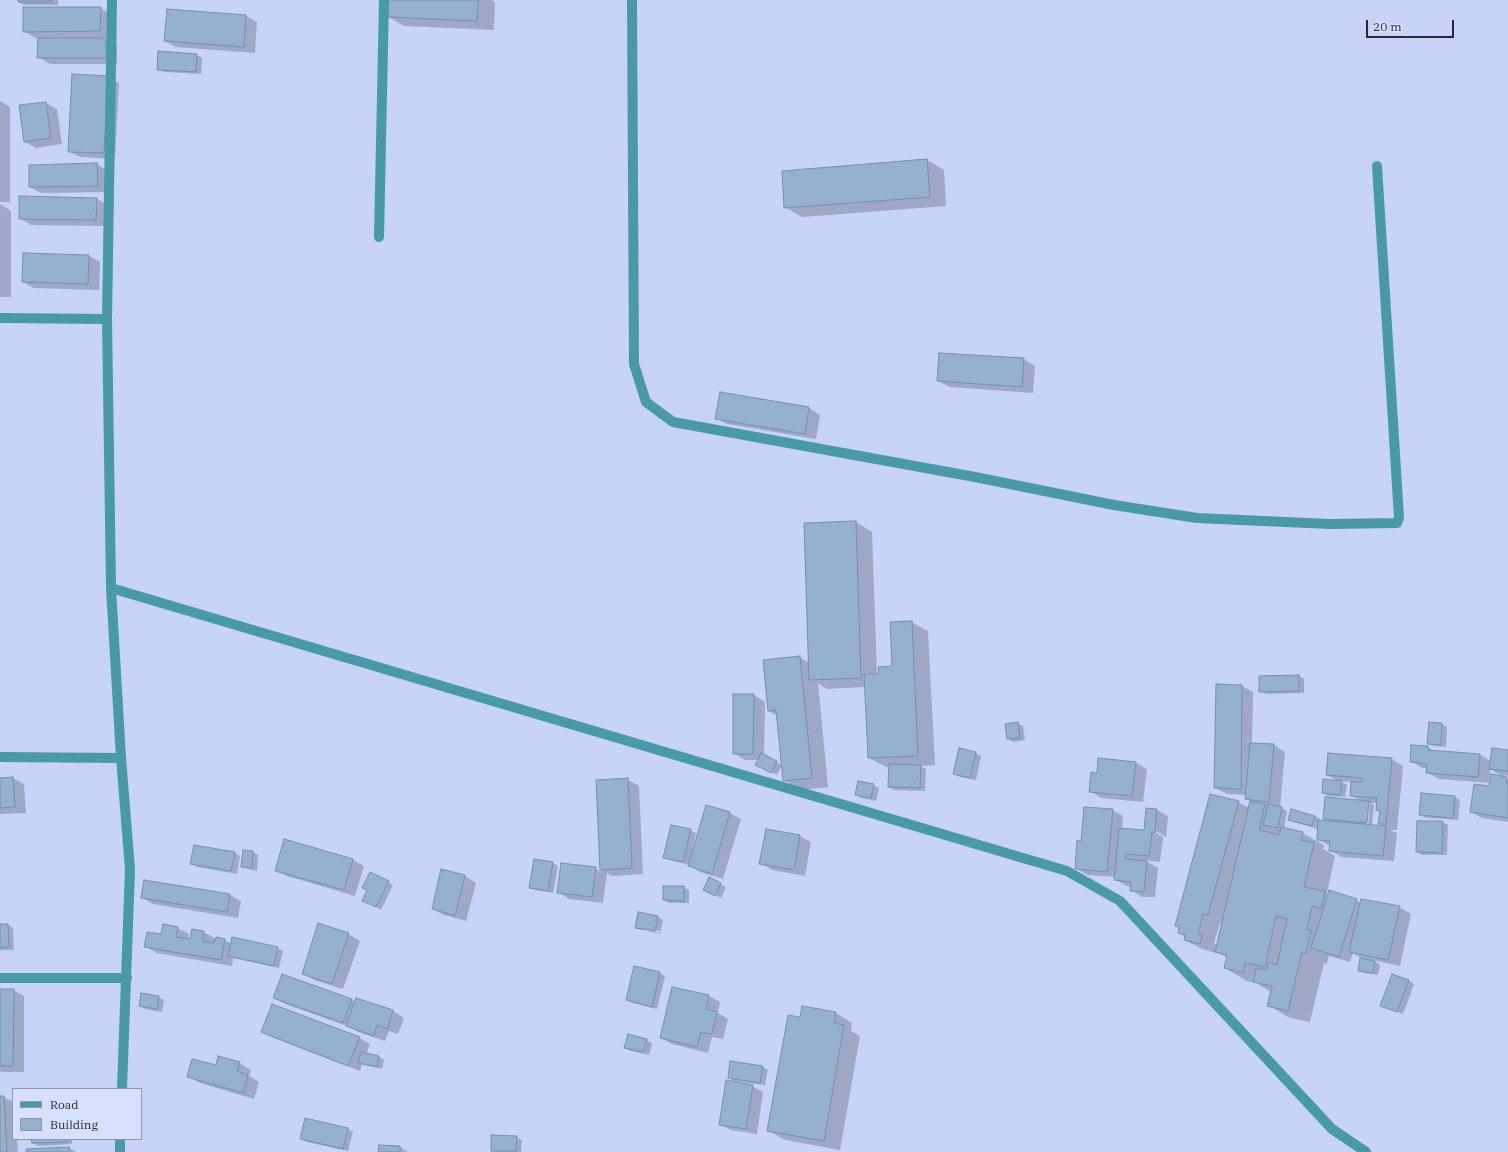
<!DOCTYPE html>
<style>
body{margin:0}
#map{position:relative;width:1508px;height:1152px;overflow:hidden;background:#c7d3f7;font-family:"IBM Plex Serif",serif}
canvas{display:block}
.legend{position:absolute;left:12px;top:1088px;width:130px;height:52px;box-sizing:border-box;background:#d7e0fe;border:1px solid #9097af;margin:0;padding:5px 7px;list-style:none;font-size:12px;color:#262a38}
.legend li{display:flex;align-items:center;gap:8px;height:20px}
.legend b{width:20px;border:1px solid #9097af}
.scale{position:absolute;left:1366px;top:20px;width:88px;height:18px;box-sizing:border-box;border:2px solid #262a38;border-top:0;padding-left:5px;font-size:12px;line-height:14px;white-space:nowrap;color:#262a38;-webkit-text-stroke:3px #d7e0fe;paint-order:stroke}
</style>
<div id="map">
<canvas width="1508" height="1152"></canvas>
<ul class="legend">
<li><b style="height:5px;background:#4999a8"></b>Road</li>
<li><b style="height:11px;background:#96b1ce"></b>Building</li>
</ul>
<div class="scale">20 m</div>
</div>
<script>
const g = document.querySelector('canvas').getContext('2d');
g.lineJoin = 'round';
function paint(path, color) { g.fillStyle = color; g.fill(path, 'evenodd'); }
const toPath = rows => new Path2D(rows.map(r => 'M' + r).join(''));
function trace(path, color, width, dash) { g.strokeStyle = color; g.lineWidth = width; g.lineCap = dash ? 'butt' : 'round'; g.setLineDash(dash || []); g.stroke(path); }
paint(toPath([
 [19,0,58,0,58,5,24,5,19,2],
 [388,0,491,0,495,2,494,30,404,26,387,16],
 [100,8,111,14,111,37,103,37,117,45,117,64,50,64,38,57,39,38,35,38,24,31],
 [246,16,257,22,255,53,176,47,165,41],
 [197,55,202,58,201,74,164,72,158,69],
 [108,77,119,83,115,159,80,157,69,151],
 [0,101,10,107,10,202,0,202],
 [46,103,57,109,62,144,36,148,25,142],
 [927,160,944,170,946,206,802,217,785,207],
 [97,164,108,171,109,192,41,193,30,187,30,166],
 [97,199,108,205,107,226,31,225,20,218],
 [0,204,11,211,11,297,0,297],
 [24,254,89,256,100,262,99,290,34,288,23,282],
 [1023,359,1035,366,1033,393,950,387,938,381],
 [809,408,820,415,816,439,727,424,716,418],
 [856,522,872,532,877,675,893,667,911,622,928,631,935,765,920,766,926,769,925,791,894,790,889,787,890,767,886,767,869,758,865,687,827,689,818,683,828,787,801,790,784,780,778,716,769,711,799,657,810,663],
 [1299,676,1304,679,1304,693,1266,694,1260,691],
 [1242,686,1253,692,1252,744,1274,745,1285,752,1280,807,1287,811,1284,829,1302,833,1324,845,1323,849,1335,856,1326,897,1328,898,1330,891,1361,902,1399,907,1411,914,1400,966,1373,960,1380,965,1378,975,1364,973,1359,970,1361,958,1353,953,1350,962,1329,956,1327,964,1324,963,1310,1022,1290,1018,1268,1005,1271,992,1256,983,1247,981,1225,968,1228,958,1217,952,1216,953,1202,949,1185,940,1186,937,1179,933,1238,802,1249,808,1250,801,1246,799,1246,795,1227,794,1215,788],
 [1220,923,1222,923,1217,945,1214,943],
 [754,695,765,702,764,756,782,765,777,775,761,767,758,760,745,760,734,753],
 [1018,723,1023,726,1025,740,1013,742,1008,739],
 [1430,723,1442,724,1447,727,1446,747,1434,746,1428,743],
 [1427,747,1434,751,1480,755,1491,761,1508,751,1508,776,1502,775,1508,779,1508,822,1482,818,1471,812,1490,788,1491,783,1439,779,1428,773,1428,768,1422,768,1411,761],
 [1490,769,1504,777,1489,782],
 [975,753,981,756,976,780,960,777,954,774],
 [1391,759,1403,766,1397,830,1390,830,1397,833,1394,861,1341,857,1330,850,1330,846,1318,839,1318,829,1294,822,1289,819,1315,816,1320,819,1320,821,1331,822,1324,818,1361,801,1351,796,1352,782,1340,781,1347,785,1345,797,1328,796,1323,793,1339,782,1327,775],
 [1368,803,1370,803,1368,828,1366,828],
 [1370,803,1377,803,1377,810,1381,812,1379,823,1386,827,1372,826,1374,805],
 [1136,763,1147,769,1143,802,1101,798,1090,791,1098,774],
 [13,778,24,784,26,813,0,814,0,779],
 [628,780,639,786,643,874,612,876,607,873,603,903,569,899,558,892,595,868,601,872,597,781],
 [873,785,879,788,876,801,861,798,856,795],
 [1455,797,1460,800,1458,820,1426,818,1420,815],
 [707,806,730,813,741,819,723,879,700,872,689,865,670,860,665,857,690,830,696,833,692,850,693,850],
 [1147,809,1157,810,1168,816,1166,837,1156,831,1156,833,1163,837,1160,862,1144,860,1158,868,1155,897,1142,897,1131,890,1131,887,1127,886,1116,880,1116,877,1087,875,1076,868,1082,842,1112,810,1123,816,1122,829,1145,831],
 [1442,822,1448,825,1447,855,1422,855,1417,852],
 [800,836,811,842,805,876,772,870,761,863],
 [195,846,235,853,240,856,237,874,197,867,192,864],
 [253,852,258,855,257,871,248,869,242,866],
 [353,860,364,866,355,896,287,876,276,870],
 [552,863,558,866,553,893,536,890,530,887],
 [442,871,465,876,476,883,466,921,444,915,433,909],
 [710,879,726,887,721,898,710,892],
 [388,882,393,885,381,910,369,903],
 [664,887,684,887,689,890,689,903,669,903,664,900],
 [230,895,241,901,238,918,153,904,142,897],
 [658,917,663,920,660,934,641,930,636,927],
 [640,928,660,931,660,933,640,930],
 [0,925,8,925,13,928,14,950,0,950],
 [178,928,189,934,188,940,191,940,204,932,216,939,224,940,232,944,277,948,283,951,279,968,233,958,232,966,157,953,145,946,162,935],
 [348,934,360,941,343,989,314,980,303,973],
 [659,973,665,976,657,1009,633,1003,627,1000],
 [1409,981,1414,984,1403,1014,1387,1008],
 [673,988,709,996,720,1002,718,1013,728,1019,723,1039,712,1037,708,1053,672,1044,661,1038],
 [0,990,13,990,24,996,24,1072,2,1072,0,1071],
 [158,997,164,1000,162,1012,145,1009,140,1006],
 [274,998,352,1000,356,1002,357,999,393,1011,404,1018,398,1034,389,1031,385,1041,358,1032,350,1027,285,1004],
 [836,1013,852,1023,851,1031,860,1036,840,1150,785,1140,769,1131,800,1019],
 [263,1032,359,1038,370,1044,366,1055,379,1057,384,1060,382,1069,362,1064,360,1071,274,1038],
 [646,1040,652,1043,649,1055,631,1051,625,1048],
 [239,1063,251,1070,249,1076,259,1082,254,1099,200,1083,188,1076,217,1067],
 [763,1067,768,1070,765,1085,734,1081,729,1078],
 [752,1086,763,1092,757,1134,731,1130,720,1124],
 [0,1097,4,1097,13,1102,13,1139,17,1139,18,1152,0,1152],
 [306,1119,348,1129,353,1132,348,1151,307,1142,301,1138],
 [516,1137,522,1140,521,1152,495,1152,492,1150],
 [32,1139,72,1139,72,1144,38,1146,33,1143],
 [380,1146,400,1147,408,1152,379,1152],
 [69,1148,76,1152,27,1152]
]), '#0003');
const building = toPath([
 [18,0,53,0,53,2,18,2,18,0],
 [387,0,478,0,477,21,386,17,387,0],
 [23,7,101,7,100,31,23,32,23,7],
 [167,9,246,15,244,47,164,41,167,9],
 [38,38,106,38,106,58,37,58,38,38],
 [158,51,197,54,196,72,157,70,158,51],
 [72,74,108,76,104,153,68,152,72,74],
 [46,102,51,138,24,142,19,105,46,102],
 [927,159,930,197,784,208,782,171,927,159],
 [97,163,98,186,29,187,29,165,97,163],
 [19,196,97,198,96,220,19,219,19,196],
 [23,253,89,255,88,284,22,282,23,253],
 [939,353,1024,358,1022,387,937,381,939,353],
 [720,392,809,407,805,434,715,419,720,392],
 [856,521,861,678,809,680,804,523,856,521],
 [912,621,918,756,868,758,864,674,879,674,878,667,892,666,890,622,912,621],
 [800,656,812,778,783,781,776,710,768,711,763,660,800,656],
 [1299,675,1299,691,1259,692,1259,676,1299,675],
 [1216,684,1242,685,1241,789,1214,788,1216,684],
 [733,694,754,694,753,754,733,754,733,694],
 [1018,722,1020,738,1007,739,1005,724,1018,722],
 [1429,722,1442,723,1441,745,1427,744,1429,722],
 [1250,743,1274,744,1269,802,1245,799,1250,743],
 [1411,745,1428,746,1428,750,1480,754,1478,777,1426,773,1427,764,1410,762,1411,745],
 [959,748,976,752,970,778,953,774,959,748],
 [1492,748,1508,750,1508,771,1489,769,1492,748],
 [761,753,777,761,771,773,755,765,761,753],
 [1328,753,1392,758,1386,824,1378,824,1380,811,1376,810,1377,798,1350,796,1351,782,1362,782,1362,778,1326,775,1328,753],
 [1098,758,1136,762,1132,796,1089,792,1091,772,1097,773,1098,758],
 [889,764,921,765,920,788,888,787,889,764],
 [1491,774,1507,777,1506,783,1508,784,1508,818,1470,812,1474,784,1489,786,1491,774],
 [13,777,15,807,0,808,0,778,13,777],
 [628,778,632,868,600,870,596,780,628,778],
 [1323,779,1342,781,1340,795,1322,793,1323,779],
 [858,781,874,784,871,798,855,795,858,781],
 [1421,793,1455,796,1453,818,1419,815,1421,793],
 [1210,794,1239,801,1208,915,1203,914,1198,934,1202,935,1200,944,1184,940,1185,935,1178,933,1179,927,1175,926,1210,794],
 [1325,797,1369,801,1367,823,1323,819,1325,797],
 [1250,801,1265,804,1259,830,1279,835,1281,827,1303,832,1301,840,1314,843,1304,887,1325,891,1321,909,1312,906,1307,930,1311,930,1306,953,1302,952,1288,1011,1267,1006,1272,986,1253,982,1256,968,1267,970,1268,962,1277,965,1287,919,1276,916,1265,967,1245,963,1243,973,1224,968,1227,955,1215,952,1250,801],
 [1268,804,1282,807,1278,828,1263,825,1268,804],
 [706,805,730,812,712,874,688,866,706,805],
 [1084,807,1113,809,1107,872,1075,869,1077,840,1081,841,1084,807],
 [1146,808,1157,809,1155,832,1152,832,1149,856,1126,854,1125,859,1147,861,1144,892,1130,891,1131,882,1114,880,1119,828,1144,830,1146,808],
 [1291,809,1315,816,1312,826,1288,820,1291,809],
 [1318,820,1386,826,1383,856,1329,851,1330,841,1317,840,1318,820],
 [1417,821,1443,821,1442,853,1416,852,1417,821],
 [671,825,691,829,683,862,663,858,671,825],
 [766,829,800,835,794,870,759,864,766,829],
 [284,839,353,859,344,890,275,871,284,839],
 [194,845,235,852,231,871,190,864,194,845],
 [243,850,253,851,252,868,241,867,243,850],
 [534,859,553,862,548,891,529,888,534,859],
 [561,863,596,867,592,897,557,893,561,863],
 [441,869,465,875,455,916,432,909,441,869],
 [370,872,389,881,376,907,362,901,367,890,362,888,370,872],
 [709,877,721,883,715,896,703,890,709,877],
 [144,880,230,894,227,912,141,898,144,880],
 [663,886,684,886,684,901,663,900,663,886],
 [1329,890,1357,899,1339,957,1311,948,1329,890],
 [1361,899,1400,906,1388,960,1349,952,1361,899],
 [638,912,658,916,655,931,635,928,638,912],
 [318,923,349,933,332,984,302,974,318,923],
 [0,924,8,924,9,947,0,948,0,924],
 [163,924,178,927,176,937,190,939,192,929,204,931,202,941,214,943,216,937,225,939,221,960,144,947,147,932,161,934,163,924],
 [232,937,278,947,274,966,228,956,232,937],
 [1360,958,1375,961,1373,973,1358,971,1360,958],
 [634,966,660,972,652,1007,626,1000,634,966],
 [282,974,352,999,343,1023,273,998,282,974],
 [1392,974,1409,980,1397,1012,1380,1006,1392,974],
 [672,987,709,995,706,1009,717,1012,712,1034,701,1032,697,1047,660,1038,672,987],
 [0,989,14,989,13,1066,0,1066,0,989],
 [141,993,159,996,157,1009,139,1006,141,993],
 [356,998,393,1010,387,1029,377,1025,374,1036,346,1026,356,998],
 [272,1004,360,1037,348,1066,261,1032,272,1004],
 [802,1006,836,1012,834,1023,844,1025,824,1141,767,1131,788,1015,800,1017,802,1006],
 [628,1034,647,1039,643,1052,624,1048,628,1034],
 [361,1052,379,1056,377,1067,358,1063,361,1052],
 [218,1056,240,1062,237,1071,248,1075,243,1093,187,1077,192,1059,216,1065,218,1056],
 [730,1061,763,1066,760,1083,728,1078,730,1061],
 [726,1080,753,1085,746,1129,719,1125,726,1080],
 [0,1096,4,1096,7,1152,0,1152,0,1096],
 [305,1118,348,1128,343,1149,300,1139,305,1118],
 [491,1135,517,1136,516,1151,491,1151,491,1135],
 [31,1139,67,1139,67,1142,32,1143,31,1139],
 [379,1145,400,1146,400,1152,378,1152,379,1145],
 [69,1147,70,1152,26,1152,26,1149,69,1147]
]);
paint(building, '#96b1ce');
trace(building, '#7690ad', 1);
trace(toPath([
 [112,0,107,319,111,588,121,758,130,869,122,1089],
 [632,0,634,364,646,402,673,422,975,477,1114,505,1197,518,1330,524,1397,523,1399,518,1377,166],
 [379,237,384,0],
 [0,318,107,319],
 [111,588,1067,871,1120,901,1332,1129,1366,1152],
 [0,757,121,758],
 [0,978,127,978],
 [120,1152,120,1139]
]), '#4999a8', 10);
</script>
